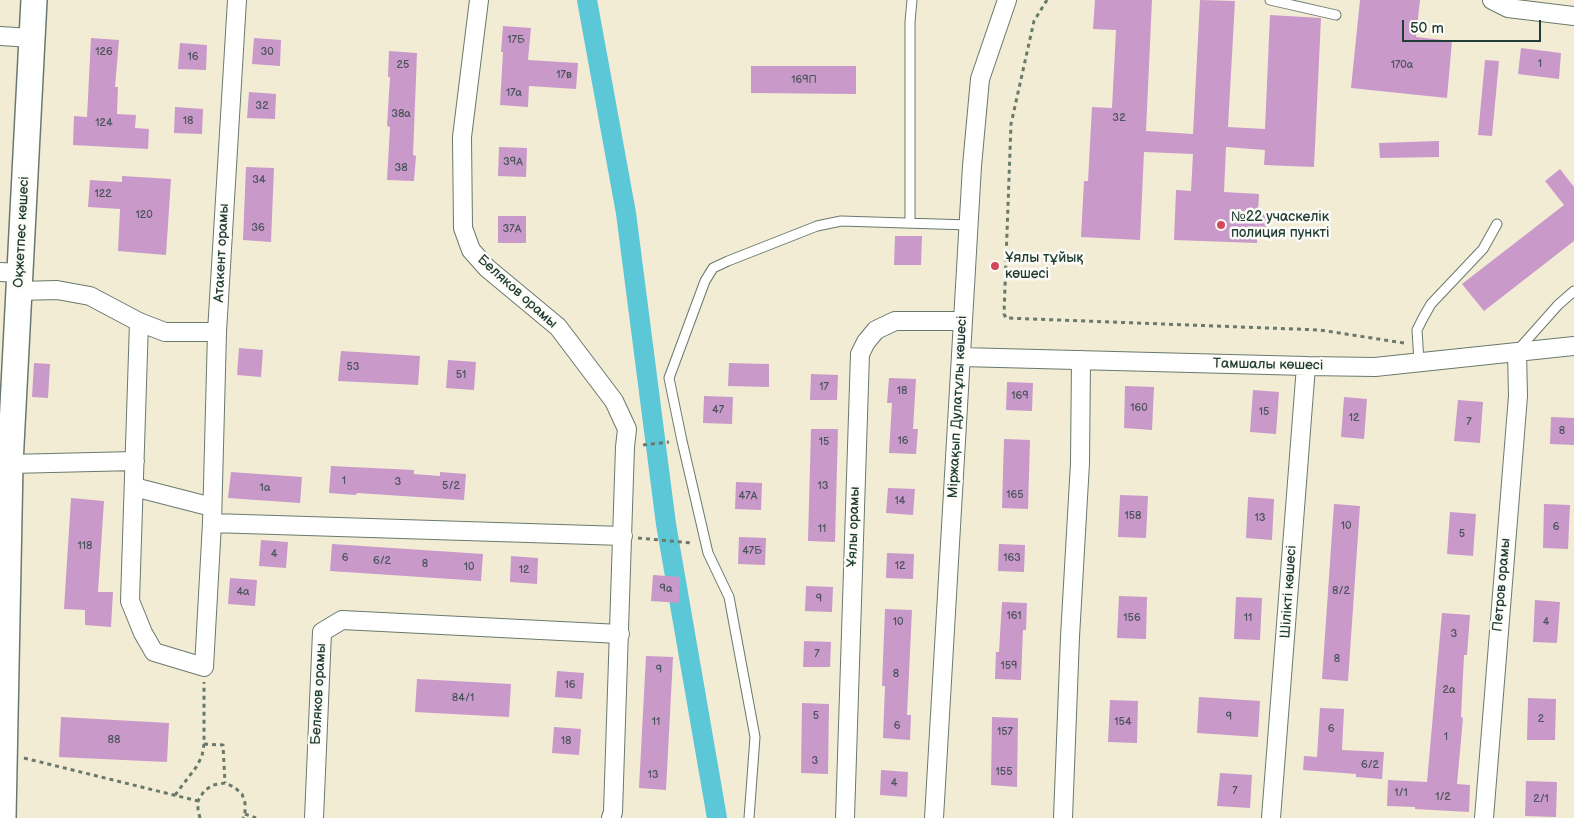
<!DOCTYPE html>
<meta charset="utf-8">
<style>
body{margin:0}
#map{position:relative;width:1574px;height:818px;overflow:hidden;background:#f2ecd5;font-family:"Balsamiq Sans",sans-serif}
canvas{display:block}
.scale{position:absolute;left:1402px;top:20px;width:139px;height:22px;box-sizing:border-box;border:2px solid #1f3d34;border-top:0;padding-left:6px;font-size:15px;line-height:18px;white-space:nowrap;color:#1f3d34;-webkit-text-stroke:4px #fdfcf7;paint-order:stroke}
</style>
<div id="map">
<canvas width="1574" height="818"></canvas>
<div class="scale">50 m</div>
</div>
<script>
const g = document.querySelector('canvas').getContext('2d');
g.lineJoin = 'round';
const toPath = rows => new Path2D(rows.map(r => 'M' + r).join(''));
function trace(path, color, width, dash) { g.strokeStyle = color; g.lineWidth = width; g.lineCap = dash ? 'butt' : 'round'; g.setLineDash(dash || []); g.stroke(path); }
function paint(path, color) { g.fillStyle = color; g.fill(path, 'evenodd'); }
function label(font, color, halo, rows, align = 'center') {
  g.font = font + ' "Balsamiq Sans",sans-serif'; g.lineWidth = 5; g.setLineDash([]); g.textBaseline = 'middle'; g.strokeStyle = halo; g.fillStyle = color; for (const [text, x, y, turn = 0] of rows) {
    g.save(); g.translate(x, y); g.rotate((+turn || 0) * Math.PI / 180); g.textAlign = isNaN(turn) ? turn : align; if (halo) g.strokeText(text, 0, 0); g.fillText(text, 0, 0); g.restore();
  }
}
trace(toPath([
 [587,0,626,213,666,524,717,818]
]), '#5cc7d6', 20);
paint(toPath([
 [1095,0,1152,0,1146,131,1193,134,1200,0,1235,1,1228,127,1265,129,1270,15,1321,18,1314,167,1264,165,1265,150,1226,147,1224,192,1259,194,1258,213,1266,214,1266,236,1257,235,1257,243,1174,240,1176,190,1191,191,1193,154,1144,152,1140,240,1081,237,1084,181,1088,181,1092,107,1112,108,1116,30,1093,29],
 [1360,0,1420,0,1416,37,1452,41,1447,98,1351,88],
 [503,26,531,28,528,60,578,63,576,89,529,86,528,107,500,105,503,52,501,52],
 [91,38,119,40,115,87,118,87,117,114,136,115,135,128,149,129,148,149,73,145,74,116,87,117],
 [254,38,281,40,280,66,252,64],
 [180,43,207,45,206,70,178,69],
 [1521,48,1561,53,1559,79,1518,74],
 [389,51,417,53,413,155,416,156,414,181,387,180,390,127,387,126,390,77,388,77],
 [1485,60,1499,61,1492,136,1478,135],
 [751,66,856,66,856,94,751,93],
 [249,92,276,94,275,119,247,118],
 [175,107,203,109,202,134,174,133],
 [1439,141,1439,157,1380,158,1379,143],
 [499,147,527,148,526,177,498,176],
 [246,167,274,168,271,242,243,240],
 [1560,169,1574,187,1574,241,1484,311,1462,284,1564,205,1545,181],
 [122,176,171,179,166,255,118,251,120,209,88,207,90,180,122,182],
 [498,216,526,216,526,243,498,243],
 [895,236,922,236,921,265,894,265],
 [239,348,263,350,261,377,237,375],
 [341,351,420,356,418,385,338,381],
 [448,360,476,362,474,390,446,388],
 [34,363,50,364,48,398,32,397],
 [729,363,769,364,769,387,728,386],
 [811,374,838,375,837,400,810,400],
 [889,378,916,379,913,429,918,429,916,454,889,453,892,403,887,403],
 [1007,382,1033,383,1032,411,1006,410],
 [1125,386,1154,387,1152,430,1124,428],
 [1253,390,1279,392,1276,434,1250,432],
 [704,396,733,397,732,424,703,423],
 [1344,397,1367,399,1364,439,1341,437],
 [1458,400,1483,402,1480,443,1454,441],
 [1551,417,1574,418,1574,445,1550,444],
 [811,429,838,429,835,542,808,541],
 [1004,439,1030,440,1028,509,1002,508],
 [331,466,414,470,414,474,440,476,440,472,466,474,464,500,357,493,356,495,329,493],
 [231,472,302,477,300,503,228,498],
 [736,482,762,483,761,510,735,509],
 [888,488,915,489,913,515,886,513],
 [1120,495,1148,496,1146,538,1118,537],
 [1248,497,1274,499,1272,540,1246,538],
 [71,498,104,501,98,592,113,592,111,627,85,625,85,610,64,609],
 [1334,504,1360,506,1348,681,1322,679],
 [1544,504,1570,505,1568,549,1543,548],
 [1450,512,1476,514,1473,556,1447,554],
 [739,537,766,538,765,565,738,564],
 [261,540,288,542,286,568,259,566],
 [332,544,483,554,481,581,330,571],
 [999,544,1025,545,1024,572,998,571],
 [887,553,914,554,913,579,886,578],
 [511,556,538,558,537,584,510,582],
 [653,575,680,577,679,603,651,601],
 [230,578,257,580,255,606,228,604],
 [806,586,833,587,832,612,805,611],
 [1119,596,1147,597,1146,639,1117,638],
 [1236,597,1262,598,1260,640,1234,639],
 [1535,600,1560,602,1557,643,1533,642],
 [1002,602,1027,603,1026,630,1023,630,1021,680,995,679,996,652,999,652],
 [885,609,912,610,907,715,911,715,910,740,883,738,885,686,882,686],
 [1442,613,1470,615,1467,655,1464,655,1461,717,1463,718,1457,784,1470,785,1469,812,1415,809,1415,807,1387,806,1388,780,1427,782],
 [804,641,831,642,830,667,803,667],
 [646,656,673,657,666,790,639,788],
 [557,671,584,673,582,699,555,697],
 [417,679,511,684,509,717,415,712],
 [1199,697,1260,701,1258,737,1197,733],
 [1528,698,1556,699,1555,740,1527,740],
 [1110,700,1138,701,1137,743,1108,742],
 [802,703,829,704,828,774,801,773],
 [1320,708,1344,709,1342,750,1384,752,1382,779,1356,777,1356,774,1303,770,1304,756,1317,757],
 [61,717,169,723,167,762,59,757],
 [992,717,1018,718,1017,787,991,785],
 [554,727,581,729,579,755,552,753],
 [881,770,908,772,907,797,880,795],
 [1220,773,1252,775,1250,808,1217,806],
 [1526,781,1557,782,1556,817,1525,816]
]), '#c999ca');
const lane = toPath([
 [1270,0,1336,15],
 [910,223,910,22,912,0],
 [1518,350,1558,305,1574,291],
 [1419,362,1417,330,1423,318,1431,304,1483,249,1497,224],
 [749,818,755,737,729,597,708,553,682,441,669,378,705,281,713,268,728,261,817,226,841,221,969,225]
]);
const street = toPath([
 [479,0,462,137,463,228,471,250,487,268,558,327,614,401,627,429,625,447,613,812,611,818],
 [1492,0,1508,8,1574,16],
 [0,36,32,38],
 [0,272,20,273],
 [19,291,57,290,90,296,139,322,165,332,217,332],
 [139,322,130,601,143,633,154,652,204,667,212,523,217,332,237,0],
 [961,357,1306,366,1375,367,1574,346],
 [10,464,135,461],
 [134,487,212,507],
 [212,523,623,536],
 [314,818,322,632,342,620,620,634],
 [845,818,860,354,866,342,876,330,895,321,963,321],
 [934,818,972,166,980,79,1007,0],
 [1063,818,1070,637,1080,463,1081,360],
 [1271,818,1306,366],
 [1484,818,1518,396,1517,352]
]);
const secondary = toPath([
 [3,818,10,464,34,0]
]);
trace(lane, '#697a6c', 11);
trace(street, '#697a6c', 20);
trace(secondary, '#697a6c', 28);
trace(toPath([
 [1047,0,1034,21,1011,124,1004,314,1006,318,1320,330,1404,343],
 [643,445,669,442],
 [638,538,692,543],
 [204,744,223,745,225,783],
 [24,758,198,801],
 [175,795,197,766,202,756,204,744,204,682],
 [245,814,256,818],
 [200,818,198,810,198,801,204,791,213,785,225,783,234,787,242,794,245,803,245,814,243,818]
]), '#697a6c', 3, [4, 4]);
trace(lane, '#fff', 9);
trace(street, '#fff', 18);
trace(secondary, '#fff', 25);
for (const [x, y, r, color] of [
 [1221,225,5,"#d1495b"],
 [995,266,5,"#d1495b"]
]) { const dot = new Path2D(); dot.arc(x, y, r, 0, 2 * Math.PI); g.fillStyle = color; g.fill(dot); trace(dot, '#fdfcf7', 2); }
label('11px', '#4a545a', null, [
 ["17Б",516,40],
 ["126",104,52],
 ["30",267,52],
 ["16",193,57],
 ["1",1540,64],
 ["25",403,65],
 ["170а",1402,65],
 ["17в",564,75],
 ["169П",804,80],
 ["17а",514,93],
 ["32",262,106],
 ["38а",401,114],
 ["32",1119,118],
 ["18",188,121],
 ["124",104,123],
 ["39А",513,162],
 ["38",401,168],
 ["34",259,180],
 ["122",103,194],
 ["120",144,215],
 ["36",258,228],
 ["37А",512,229],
 ["53",353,367],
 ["51",461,375],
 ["17",824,387],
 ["18",902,391],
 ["169",1020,396],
 ["160",1139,408],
 ["47",718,410],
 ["15",1264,412],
 ["12",1354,418],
 ["7",1469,422],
 ["8",1562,431],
 ["16",903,441],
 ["15",824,442],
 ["1",344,481],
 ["3",398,482],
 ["5/2",451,486],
 ["13",823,486],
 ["1а",265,488],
 ["165",1015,495],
 ["47А",748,496],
 ["14",900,501],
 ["158",1133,516],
 ["13",1260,518],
 ["10",1346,526],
 ["6",1556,527],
 ["11",822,529],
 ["5",1462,534],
 ["118",85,546],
 ["47Б",752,551],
 ["4",274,554],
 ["6",345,558],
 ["163",1012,558],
 ["6/2",382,561],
 ["8",425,564],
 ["12",900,566],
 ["10",469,567],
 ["12",524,570],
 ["9а",666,589],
 ["8/2",1341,591],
 ["4а",243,592],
 ["9",819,599],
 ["161",1014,616],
 ["156",1132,618],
 ["11",1248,618],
 ["10",898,622],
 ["4",1546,622],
 ["3",1454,634],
 ["7",817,654],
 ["8",1337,659],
 ["159",1009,666],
 ["9",659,670],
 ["8",896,674],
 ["16",570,685],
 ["2а",1449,690],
 ["84/1",463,698],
 ["5",816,716],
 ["9",1229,717],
 ["2",1541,719],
 ["11",656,722],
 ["154",1123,722],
 ["6",897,726],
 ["6",1331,729],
 ["157",1005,732],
 ["1",1446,737],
 ["88",114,740],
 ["18",566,741],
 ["3",815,761],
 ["6/2",1370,765],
 ["155",1004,772],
 ["13",653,775],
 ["4",894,783],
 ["7",1235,791],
 ["1/1",1401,793],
 ["1/2",1443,797],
 ["2/1",1541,799]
]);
label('14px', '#1f3d34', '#fdfcf7', [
 ["№22 учаскелік",1231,217],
 ["полиция пункті",1231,233],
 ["Ұялы тұйық",1005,258],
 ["көшесі",1005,274]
], 'left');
label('14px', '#1f3d34', '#fdfcf7', [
 ["Оқжетпес көшесі",22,232,-87],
 ["Атакент орамы",222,253,-87],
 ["Беляков орамы",517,292,42],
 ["Тамшалы көшесі",1268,365,1],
 ["Міржақып Дулатұлы көшесі",958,407,-87],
 ["Ұялы орамы",854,527,-88],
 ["Петров орамы",1502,585,-85],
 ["Шілікті көшесі",1289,592,-86],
 ["Беляков орамы",319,694,-87]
]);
</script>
